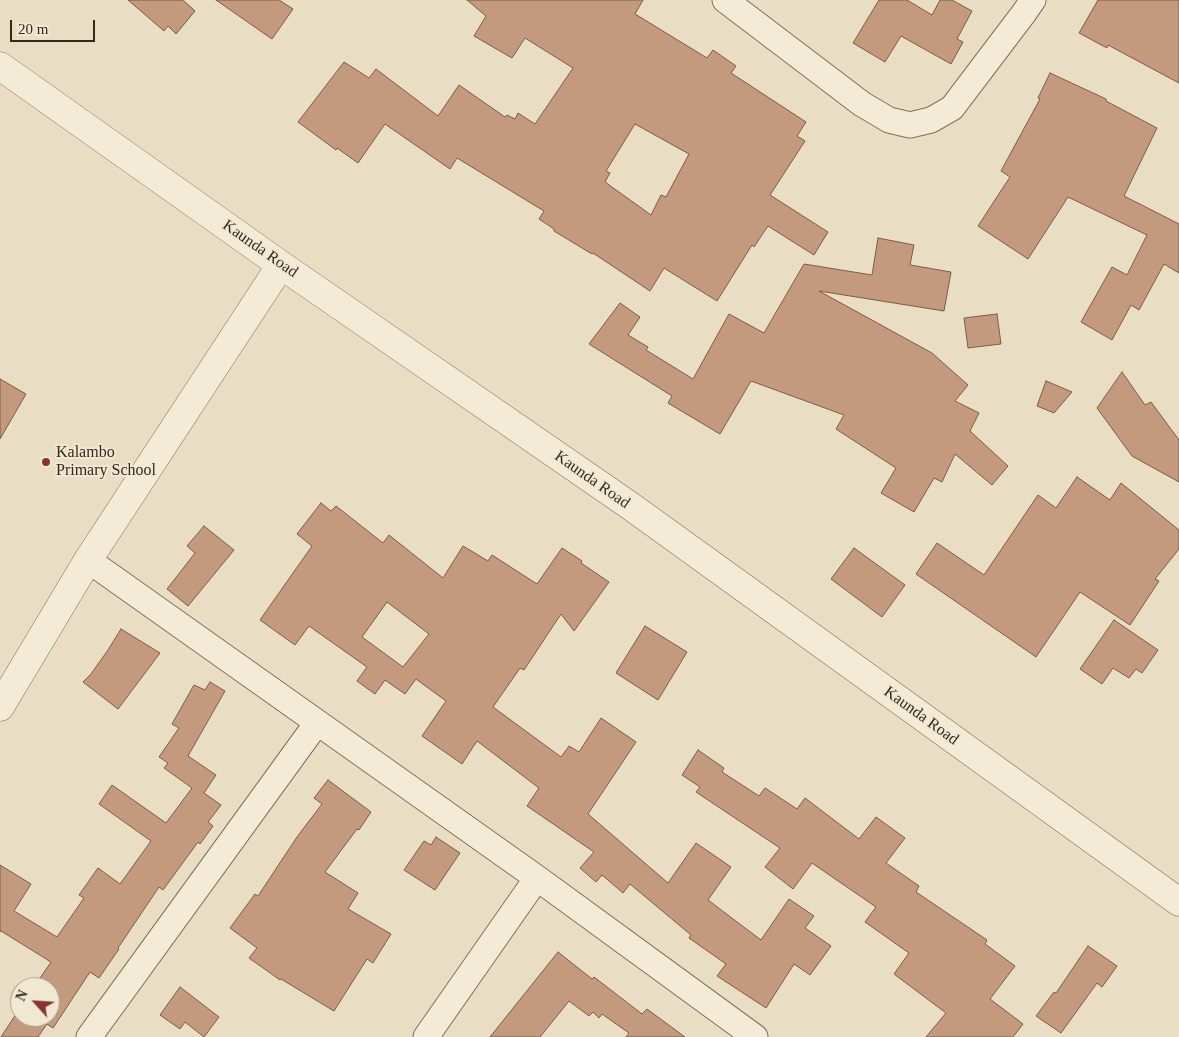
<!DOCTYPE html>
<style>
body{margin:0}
#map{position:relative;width:1179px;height:1037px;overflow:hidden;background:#e9ddc4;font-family:Georgia,serif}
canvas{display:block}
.north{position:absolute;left:10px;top:977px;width:50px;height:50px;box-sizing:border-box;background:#f1e8d2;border:1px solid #a59b8a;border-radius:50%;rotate:296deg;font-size:14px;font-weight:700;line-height:20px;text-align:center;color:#33281f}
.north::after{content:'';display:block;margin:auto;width:18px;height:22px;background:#893334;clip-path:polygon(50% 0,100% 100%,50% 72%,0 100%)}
.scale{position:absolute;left:10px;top:20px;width:85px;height:22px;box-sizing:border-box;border:2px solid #33281f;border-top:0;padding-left:6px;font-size:15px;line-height:18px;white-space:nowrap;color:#33281f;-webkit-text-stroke:4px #f1e8d2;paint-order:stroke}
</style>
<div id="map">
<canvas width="1179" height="1037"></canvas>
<div class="north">N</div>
<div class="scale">20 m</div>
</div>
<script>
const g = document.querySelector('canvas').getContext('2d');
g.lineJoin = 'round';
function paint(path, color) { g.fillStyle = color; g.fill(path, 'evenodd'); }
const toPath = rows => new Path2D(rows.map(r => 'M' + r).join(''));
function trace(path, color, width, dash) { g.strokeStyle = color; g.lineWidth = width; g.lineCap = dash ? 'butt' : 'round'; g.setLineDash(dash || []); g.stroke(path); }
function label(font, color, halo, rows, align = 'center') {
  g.font = font + ' Georgia,serif'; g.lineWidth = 4; g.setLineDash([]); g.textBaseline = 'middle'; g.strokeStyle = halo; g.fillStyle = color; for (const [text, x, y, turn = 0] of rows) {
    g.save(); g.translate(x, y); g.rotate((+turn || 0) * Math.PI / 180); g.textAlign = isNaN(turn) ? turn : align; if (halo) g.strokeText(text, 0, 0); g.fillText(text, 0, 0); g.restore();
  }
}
const building = toPath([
 [128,0,183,0,195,11,176,34,168,26,164,31,128,0],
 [216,0,279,0,293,9,272,39,216,0],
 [467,0,643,0,635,14,707,58,713,50,736,66,731,73,806,122,797,136,805,141,770,195,828,232,814,255,768,226,754,247,752,245,717,301,664,268,650,291,593,253,592,254,554,231,554,229,539,219,544,211,457,158,450,169,385,124,358,163,337,148,336,150,298,122,344,62,369,78,376,69,438,116,459,85,505,117,507,115,515,119,518,113,535,124,573,68,525,38,512,58,474,36,486,16,467,0],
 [635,124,689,154,666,197,661,195,651,215,605,182,610,173,606,171,635,124],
 [879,0,907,0,932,15,940,0,952,0,972,11,957,39,963,42,951,64,901,36,885,62,853,43,879,0],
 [1098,0,1179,0,1179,83,1108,45,1107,48,1079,33,1098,0],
 [1050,73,1106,99,1106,101,1157,128,1124,196,1179,224,1179,273,1164,264,1139,310,1131,305,1112,340,1081,322,1112,267,1127,275,1147,235,1068,197,1028,259,978,226,1010,177,1001,171,1040,99,1038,98,1050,73],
 [878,238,914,245,910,265,951,272,944,311,819,291,932,353,968,385,955,401,979,413,970,431,1008,466,992,485,955,454,942,482,934,478,914,512,881,493,896,468,836,429,844,415,751,381,720,434,668,403,672,396,589,344,620,303,640,317,628,335,648,347,646,350,693,379,729,314,764,333,804,264,872,275,878,238],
 [997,314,1001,344,968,348,964,318,997,314],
 [1122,372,1145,405,1151,402,1179,440,1179,482,1132,456,1097,408,1122,372],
 [0,379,26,394,0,439,0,379],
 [1046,381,1072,392,1054,413,1037,406,1046,381],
 [1077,477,1110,500,1121,483,1179,530,1179,549,1155,579,1159,581,1130,625,1080,592,1036,657,916,574,937,543,984,575,1038,495,1056,508,1077,477],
 [321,503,331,511,336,506,383,543,389,535,443,578,463,546,488,561,492,555,537,584,562,548,582,561,581,563,609,582,574,631,561,614,524,670,520,668,493,707,561,757,569,746,579,752,601,718,636,742,588,814,668,883,696,843,731,867,708,900,761,940,789,899,814,916,805,928,831,946,810,975,794,964,766,1008,717,976,726,964,689,938,691,935,630,884,623,893,602,875,596,882,580,868,594,852,527,806,539,788,477,741,462,764,422,736,446,701,416,679,405,694,385,680,375,694,357,681,367,667,309,626,295,645,260,620,312,546,297,534,321,503],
 [387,602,429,634,403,667,362,637,387,602],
 [204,526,234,550,188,606,167,589,195,553,187,546,204,526],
 [854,548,905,585,882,617,831,579,854,548],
 [1114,620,1158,650,1142,673,1136,669,1129,678,1113,668,1102,684,1080,669,1114,620],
 [645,626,687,652,658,700,616,673,645,626],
 [121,629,160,653,118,709,83,682,91,674,108,650,121,629],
 [210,682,225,691,188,756,216,775,204,793,221,805,208,822,213,826,200,844,198,842,163,890,159,887,118,948,119,949,99,978,90,972,53,1028,47,1024,38,1037,1,1037,20,1008,20,1017,50,1017,50,987,34,987,51,962,1,931,0,932,0,865,31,884,14,911,57,937,84,898,79,895,98,868,120,884,151,841,99,804,112,785,166,823,192,788,164,768,168,763,159,757,179,728,172,724,194,685,205,690,210,682],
 [698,750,724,768,722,772,759,796,765,788,797,809,805,798,859,839,876,817,905,838,886,863,919,886,916,892,987,940,985,944,1015,966,990,999,1023,1024,1013,1037,926,1037,946,1013,894,974,909,953,865,922,876,907,812,863,793,889,765,867,780,848,696,792,700,787,682,775,698,750],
 [328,780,371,812,359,830,357,829,325,872,358,893,348,909,391,934,373,963,367,959,334,1011,281,979,280,980,249,958,257,948,230,928,255,894,258,896,297,837,322,804,314,798,328,780],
 [436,837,460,853,435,890,404,870,424,841,431,845,436,837],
 [1088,946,1117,966,1102,987,1097,983,1061,1033,1036,1016,1054,992,1056,993,1088,946],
 [558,952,592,979,594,977,642,1014,647,1009,685,1037,626,1037,629,1033,602,1014,599,1018,593,1012,589,1016,569,1001,540,1037,490,1037,558,952],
 [180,987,219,1017,204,1037,185,1022,180,1029,160,1015,180,987]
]);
paint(building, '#c39a7e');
trace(building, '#7d5b45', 1);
const minor = toPath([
 [725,0,862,104,889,120,910,125,931,120,952,108,1024,13,1033,0],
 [88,560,537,878,755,1037],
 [89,1037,317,723],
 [426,1037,537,878]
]);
const tertiary = toPath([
 [0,66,281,265,629,505,1179,902],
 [0,707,88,560,281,265]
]);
trace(minor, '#816f5c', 27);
trace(tertiary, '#816f5c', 29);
trace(minor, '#f4ebd6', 25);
trace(tertiary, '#f4ebd6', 28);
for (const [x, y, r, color] of [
 [46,462,5,"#893334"]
]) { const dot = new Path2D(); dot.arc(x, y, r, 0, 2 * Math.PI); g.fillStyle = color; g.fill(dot); trace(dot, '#f1e8d2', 2); }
label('16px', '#33281f', '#f1e8d2', [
 ["Kaunda Road",260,249,35],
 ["Kaunda Road",592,480,35],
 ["Kaunda Road",921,716,36]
]);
label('16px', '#33281f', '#f1e8d2', [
 ["Kalambo",56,453],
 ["Primary School",56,471]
], 'left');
</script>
